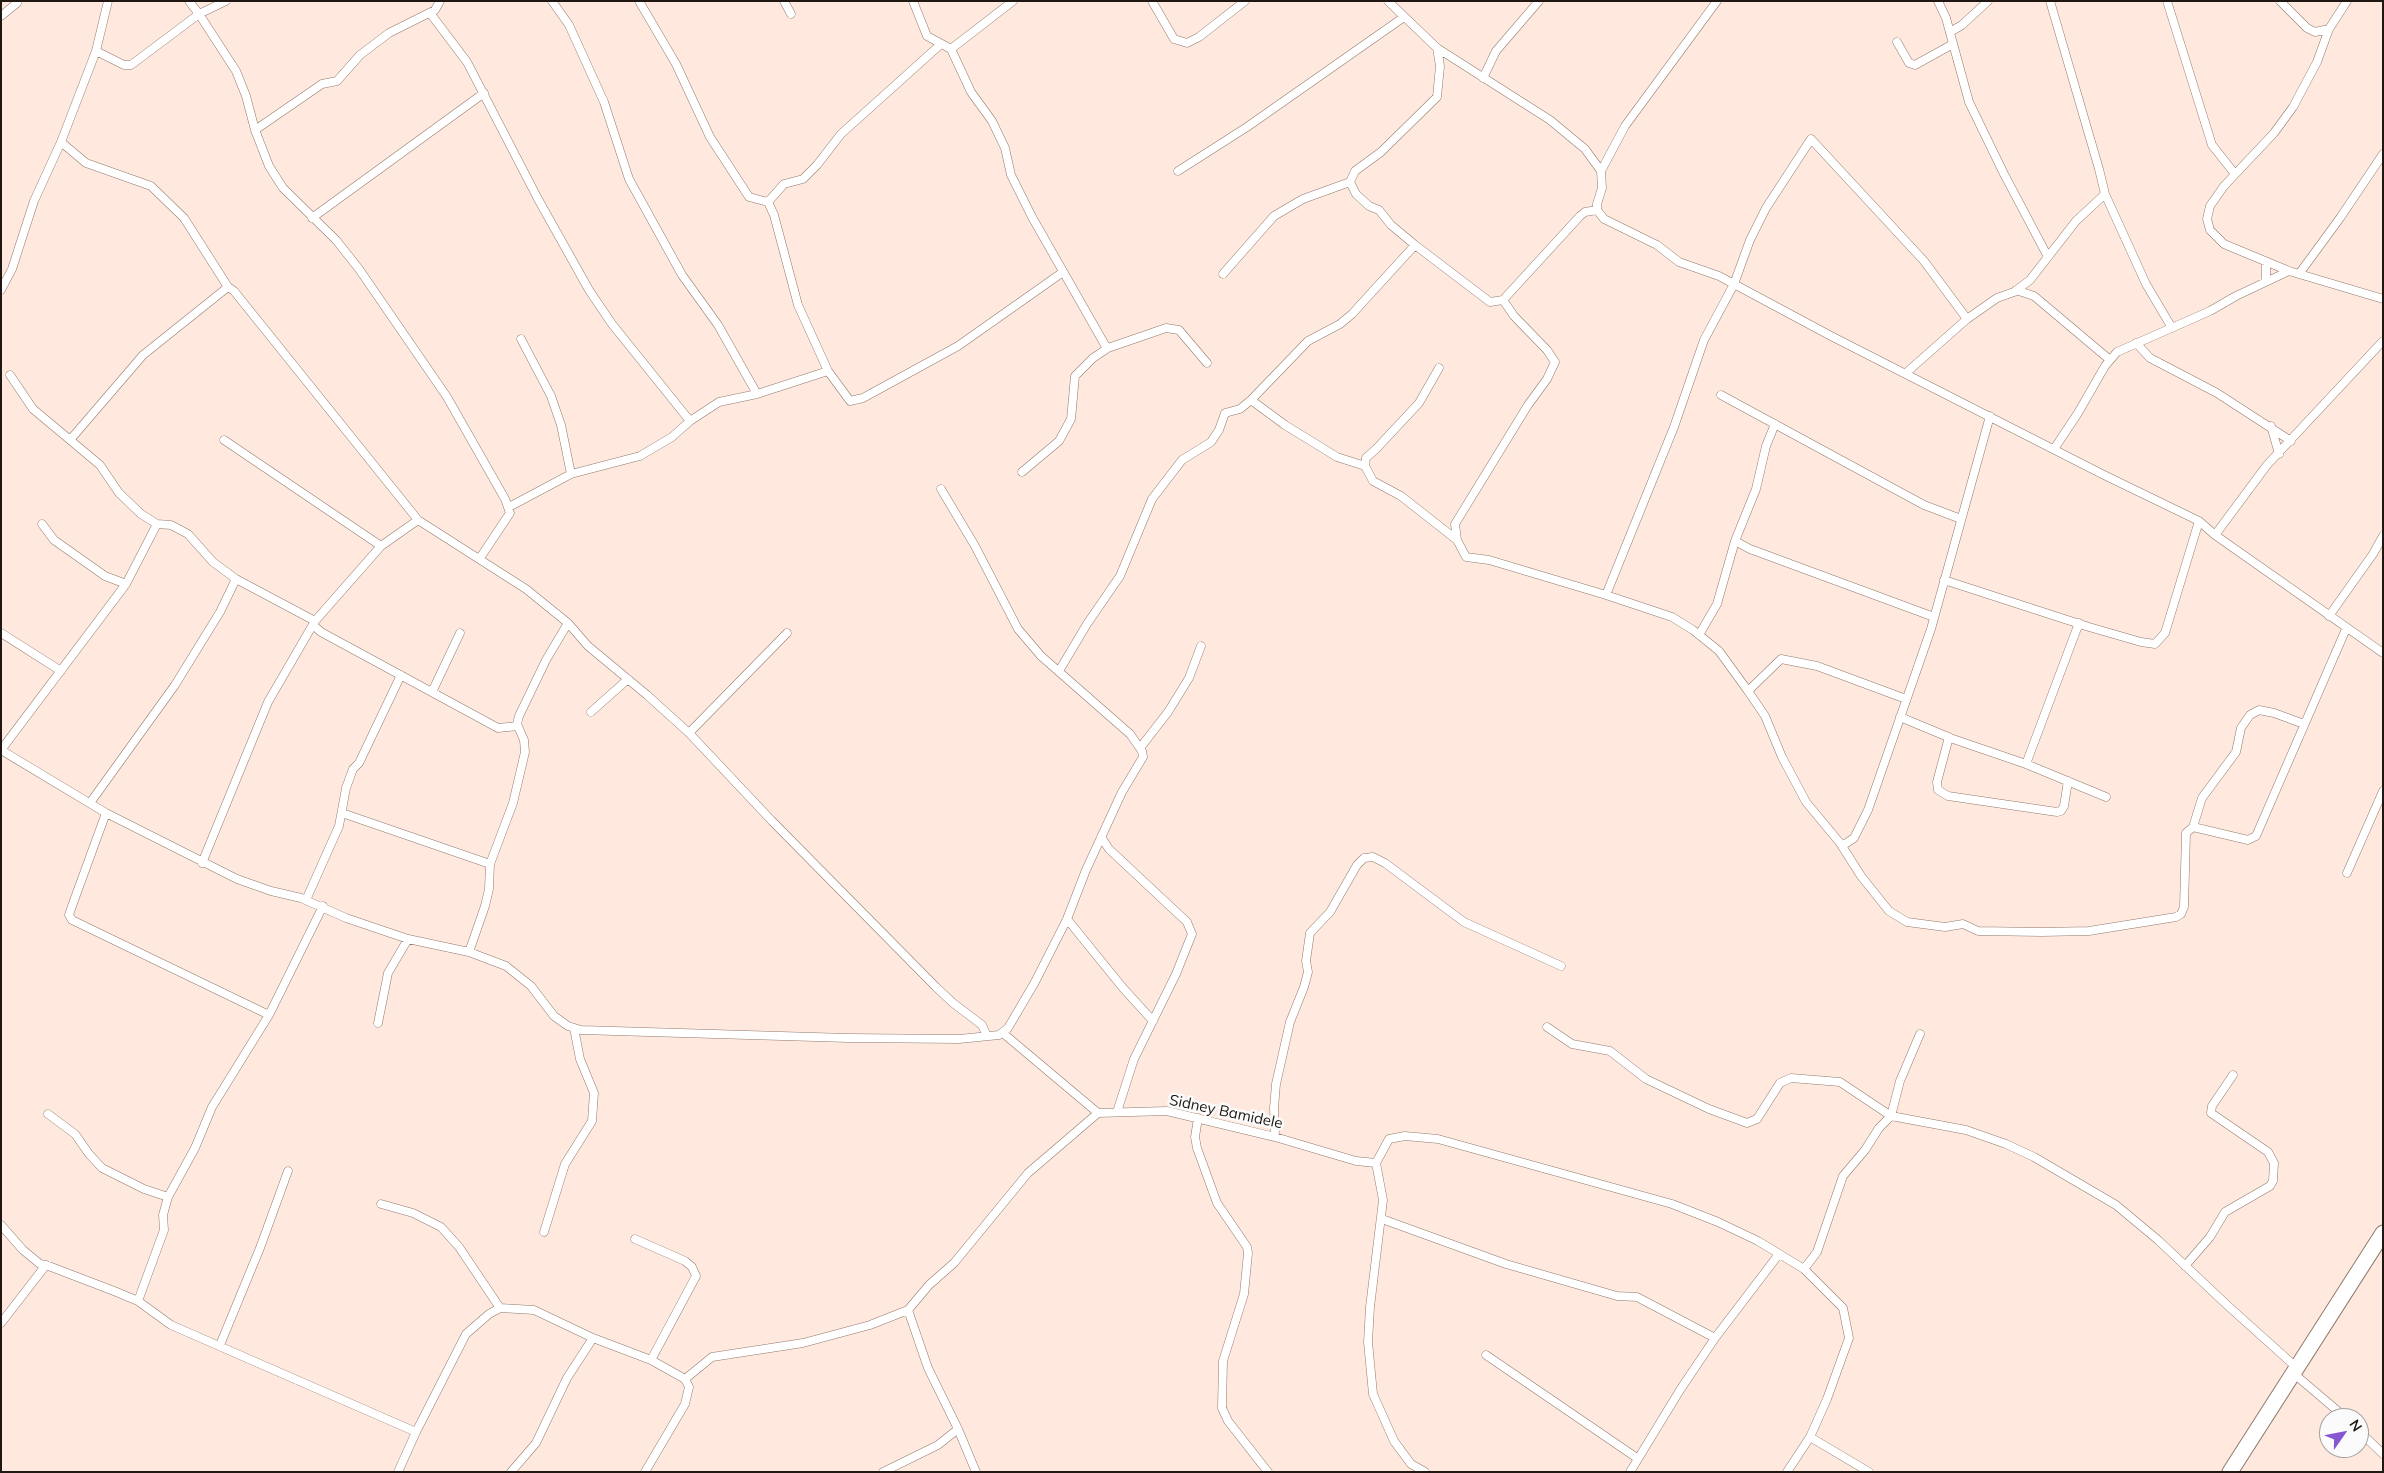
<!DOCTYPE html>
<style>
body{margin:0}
#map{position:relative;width:2384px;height:1473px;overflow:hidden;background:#ffe9de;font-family:Mulish,sans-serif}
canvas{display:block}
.frame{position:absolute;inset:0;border:2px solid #201712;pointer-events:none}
.north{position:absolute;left:2319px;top:1408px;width:50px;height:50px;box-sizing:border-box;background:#fbfbfb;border:1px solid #a3a09e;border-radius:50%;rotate:57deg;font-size:14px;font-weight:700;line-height:20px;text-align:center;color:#201712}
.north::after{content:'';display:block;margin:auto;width:18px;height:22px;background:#8657d0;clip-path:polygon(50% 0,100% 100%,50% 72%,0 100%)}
</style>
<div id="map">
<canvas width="2384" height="1473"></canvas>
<div class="frame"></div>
<div class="north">N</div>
</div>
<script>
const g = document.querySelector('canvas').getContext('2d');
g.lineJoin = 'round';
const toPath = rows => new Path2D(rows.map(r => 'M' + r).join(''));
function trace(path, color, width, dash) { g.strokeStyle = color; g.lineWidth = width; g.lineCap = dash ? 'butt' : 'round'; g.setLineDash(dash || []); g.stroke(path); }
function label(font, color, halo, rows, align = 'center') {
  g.font = font + ' Mulish,sans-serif'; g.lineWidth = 5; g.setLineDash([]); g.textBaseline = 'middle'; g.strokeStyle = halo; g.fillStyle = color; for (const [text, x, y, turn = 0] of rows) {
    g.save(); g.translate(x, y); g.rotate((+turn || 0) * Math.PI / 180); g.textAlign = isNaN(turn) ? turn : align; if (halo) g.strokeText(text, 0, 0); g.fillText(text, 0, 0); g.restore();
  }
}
const street = toPath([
 [189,1,199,14,236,71,246,96,255,130,269,166,283,188,336,240,359,269,447,397,505,499,510,513,480,558],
 [552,1,569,25,604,102,629,179,682,275,718,325,757,394],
 [639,1,676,64,710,137,749,197,768,202,774,215,798,305,828,371,850,401,863,398,958,346,1063,272],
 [784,1,791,14],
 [913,1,927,36,951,49,971,92,992,121,1005,148,1011,175,1032,217,1105,345,1108,348,1166,328,1179,330,1207,363],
 [1152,1,1174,39,1187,43,1199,37,1245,1],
 [1388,1,1437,48,1550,120,1585,149,1601,171,1602,188,1597,204,1597,210,1604,219,1657,245,1679,262,1719,276,1831,336,2104,475,2199,521,2215,535,2383,653],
 [1938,1,1946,18,1969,102,2004,174,2048,257],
 [2050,1,2099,169,2105,194,2146,284,2172,328],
 [2167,1,2212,145,2235,174],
 [2280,1,2307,28,2315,32,2329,29],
 [2347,1,2329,29,2317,62,2293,107,2274,133,2224,186,2210,206,2207,219,2210,230,2224,244,2289,271,2383,299],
 [430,13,467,62,538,199,589,290,612,324,690,421],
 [1,16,17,3],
 [1950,32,1962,25,1988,1],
 [1897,42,1909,63,1915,65,1953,44],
 [1437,48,1440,66,1437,97,1381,152,1355,171,1350,182,1356,194,1369,206,1379,210,1391,225,1415,245,1490,302,1503,300,1580,216,1585,212,1597,210],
 [951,49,1013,1],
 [96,51,124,65,131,65,199,14,226,1],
 [1483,78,1496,51,1539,1],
 [255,130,322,84,337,81,360,55,389,33,435,10,440,1],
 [61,142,86,163,151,186,184,218,228,287],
 [1178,171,1247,127,1404,17],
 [1601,171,1625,126,1717,1],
 [768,202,784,184,803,179,817,165,841,134,941,44],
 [312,218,484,93],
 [2266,263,2266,281],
 [1223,274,1274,216,1303,199,1350,182],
 [2299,274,2340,218,2383,154],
 [1,290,12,269,34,201,61,142,96,51,108,1],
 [2016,290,2034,296,2110,360],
 [1503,300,1514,316,1547,350,1555,362,1547,379,1528,405,1455,524,1457,540,1466,557,1489,560,1606,595,1672,617,1693,630,1719,651,1748,691,1765,716,1782,757,1806,802,1840,843,1845,844,1854,838,1868,810,1931,629,1990,416],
 [521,339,551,396,561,425,571,474],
 [2136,343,2150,358,2217,393,2291,441],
 [1439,368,1419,403,1377,448,1366,458,1365,466,1373,481,1401,496,1457,540],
 [1906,373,1967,319,1997,298,2014,292,2030,280,2076,221,2105,194],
 [10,375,33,409,100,465,119,493,141,514,157,524,171,525,188,534,213,562,236,579,315,621],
 [1721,395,1924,505,1961,519],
 [1251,400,1285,425,1337,457,1365,466],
 [2271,426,2279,454],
 [70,440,143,355,228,287,234,291,418,520],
 [224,440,381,546],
 [2054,449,2078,413,2105,366,2117,352,2210,311,2236,296,2289,271],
 [1022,472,1059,441,1071,419,1075,376,1093,358,1108,348],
 [509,507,571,474,640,456,672,437,690,421,719,402,757,394,828,371],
 [42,524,54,540,105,576,126,584],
 [2215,535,2267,465,2383,341],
 [1735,541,1756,489,1766,446,1775,424],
 [1944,580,2089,627,2141,642,2155,644,2165,633,2199,521],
 [1606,595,1674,427,1704,340,1734,284,1750,240,1766,208,1811,139,1924,261,1967,319],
 [2329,616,2373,554,2383,536],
 [313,625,321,632,498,728,518,726],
 [1,633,61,671],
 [1699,635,1717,604,1735,541,1750,549,1934,617],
 [1059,671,1087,624,1120,576,1152,499,1182,460,1211,442,1219,430,1225,413,1240,409,1251,400,1308,341,1340,324,1352,314,1415,245],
 [1748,691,1781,659,1817,666,1906,699],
 [432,692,460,633],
 [591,712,628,679],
 [1900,717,1953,739,2026,764,2106,797],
 [689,733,787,633],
 [1949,737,1937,782,1938,790,1948,796,2057,812,2061,811,2064,806,2068,781],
 [1140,748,1168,712,1189,678,1201,646],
 [1,750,106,813,237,879,271,891,301,898,346,918,408,939,469,952,506,966,531,986,554,1016,568,1026,581,1030,848,1038,959,1039,999,1035,1008,1028,1035,982,1067,919,1086,870,1122,792,1143,757,1142,751,1130,734,1041,656,1018,629,975,546,941,489],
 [1,750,126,584,157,524],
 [2026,764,2079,623],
 [90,803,175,685,220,612,236,579],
 [106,813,72,906,69,915,72,920,269,1015],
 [342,813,490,864],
 [2193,827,2248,840,2256,836,2346,629],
 [1101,837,1109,849,1187,922,1192,934,1176,974,1134,1059,1117,1112],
 [1840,843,1861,876,1889,911,1907,922,1945,927,1963,924,1978,931,2042,932,2089,931,2176,917,2181,914,2184,907,2186,833,2193,827,2202,798,2236,752,2241,728,2250,715,2259,710,2274,713,2304,724],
 [202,863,268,702,315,621,381,546,418,520,526,589,568,623,588,646,647,695,689,733,772,821,936,987,953,1003,982,1025,987,1036],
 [2347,873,2383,791],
 [306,900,339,826,346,788,353,769,359,763,401,675],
 [1067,919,1123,988,1153,1021],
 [469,952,485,906,489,889,490,864,513,803,525,752,524,740,517,724,519,716,546,660,568,623],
 [378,1023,388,973,408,939],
 [1547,1027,1572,1044,1610,1051,1646,1079,1709,1109,1747,1123,1757,1119,1780,1083,1791,1078,1840,1082,1891,1116,1900,1081,1920,1034],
 [1004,1034,1098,1113],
 [48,1114,75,1134,89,1154,102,1168,144,1189,168,1197,163,1215,164,1230,138,1301],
 [1198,1118,1195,1137,1197,1148,1217,1203,1247,1247,1248,1253,1244,1294,1223,1361,1222,1408,1228,1421,1268,1472],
 [1275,1137,1274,1108,1276,1084,1290,1022,1304,987,1308,972,1306,961,1310,933,1330,912,1357,865,1364,858,1373,857,1385,863,1464,922,1561,966],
 [1376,1163,1389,1139,1405,1136,1438,1139,1672,1204,1718,1222,1758,1241,1804,1269,1843,1308,1849,1338,1827,1399,1810,1437,1787,1472],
 [168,1197,195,1148,212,1107,269,1015,323,906],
 [381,1204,413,1213,441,1227,459,1247,500,1308],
 [1382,1219,1506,1264,1617,1296,1637,1297,1715,1338],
 [1,1225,23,1250,40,1264,46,1265],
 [544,1232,565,1164,592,1121,594,1093,580,1059,574,1028],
 [635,1239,685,1261,692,1267,696,1276,651,1360],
 [2185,1266,2210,1237,2225,1212,2270,1186,2273,1181,2274,1163,2268,1152,2211,1113,2212,1106,2233,1075],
 [1804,1269,1817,1252,1843,1176,1865,1150,1879,1128,1891,1116,1966,1130,2006,1144,2034,1157,2116,1205,2158,1240,2227,1305,2296,1367],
 [1,1323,46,1265,114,1291,138,1301,171,1325,416,1432,398,1472],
 [220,1345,260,1248,288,1171],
 [1486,1355,1637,1458],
 [2293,1373,2346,1418],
 [685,1379,712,1357,803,1343,870,1325,908,1310],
 [2359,1431,2383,1454],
 [416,1432,466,1334,489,1314,500,1308,534,1310,593,1338,651,1360,685,1379,689,1387,685,1404,645,1472],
 [1810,1437,1869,1472],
 [511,1472,536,1443,567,1378,593,1338],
 [883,1472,938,1445,958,1429],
 [976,1472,958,1429,928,1368,908,1310,929,1285,954,1263,1028,1173,1098,1113,1167,1111,1275,1137,1356,1161,1376,1163,1383,1200,1370,1307,1368,1342,1373,1394,1394,1441,1411,1464,1425,1472],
 [1630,1472,1680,1390,1715,1338,1779,1254]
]);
const highway = toPath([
 [2230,1472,2383,1233]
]);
trace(street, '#91796c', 9);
trace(highway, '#91796c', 17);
trace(street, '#fff', 8);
trace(highway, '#fff', 15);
label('15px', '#201712', '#fbfbfb', [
 ["Sidney Bamidele",1226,1112,12]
]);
</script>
